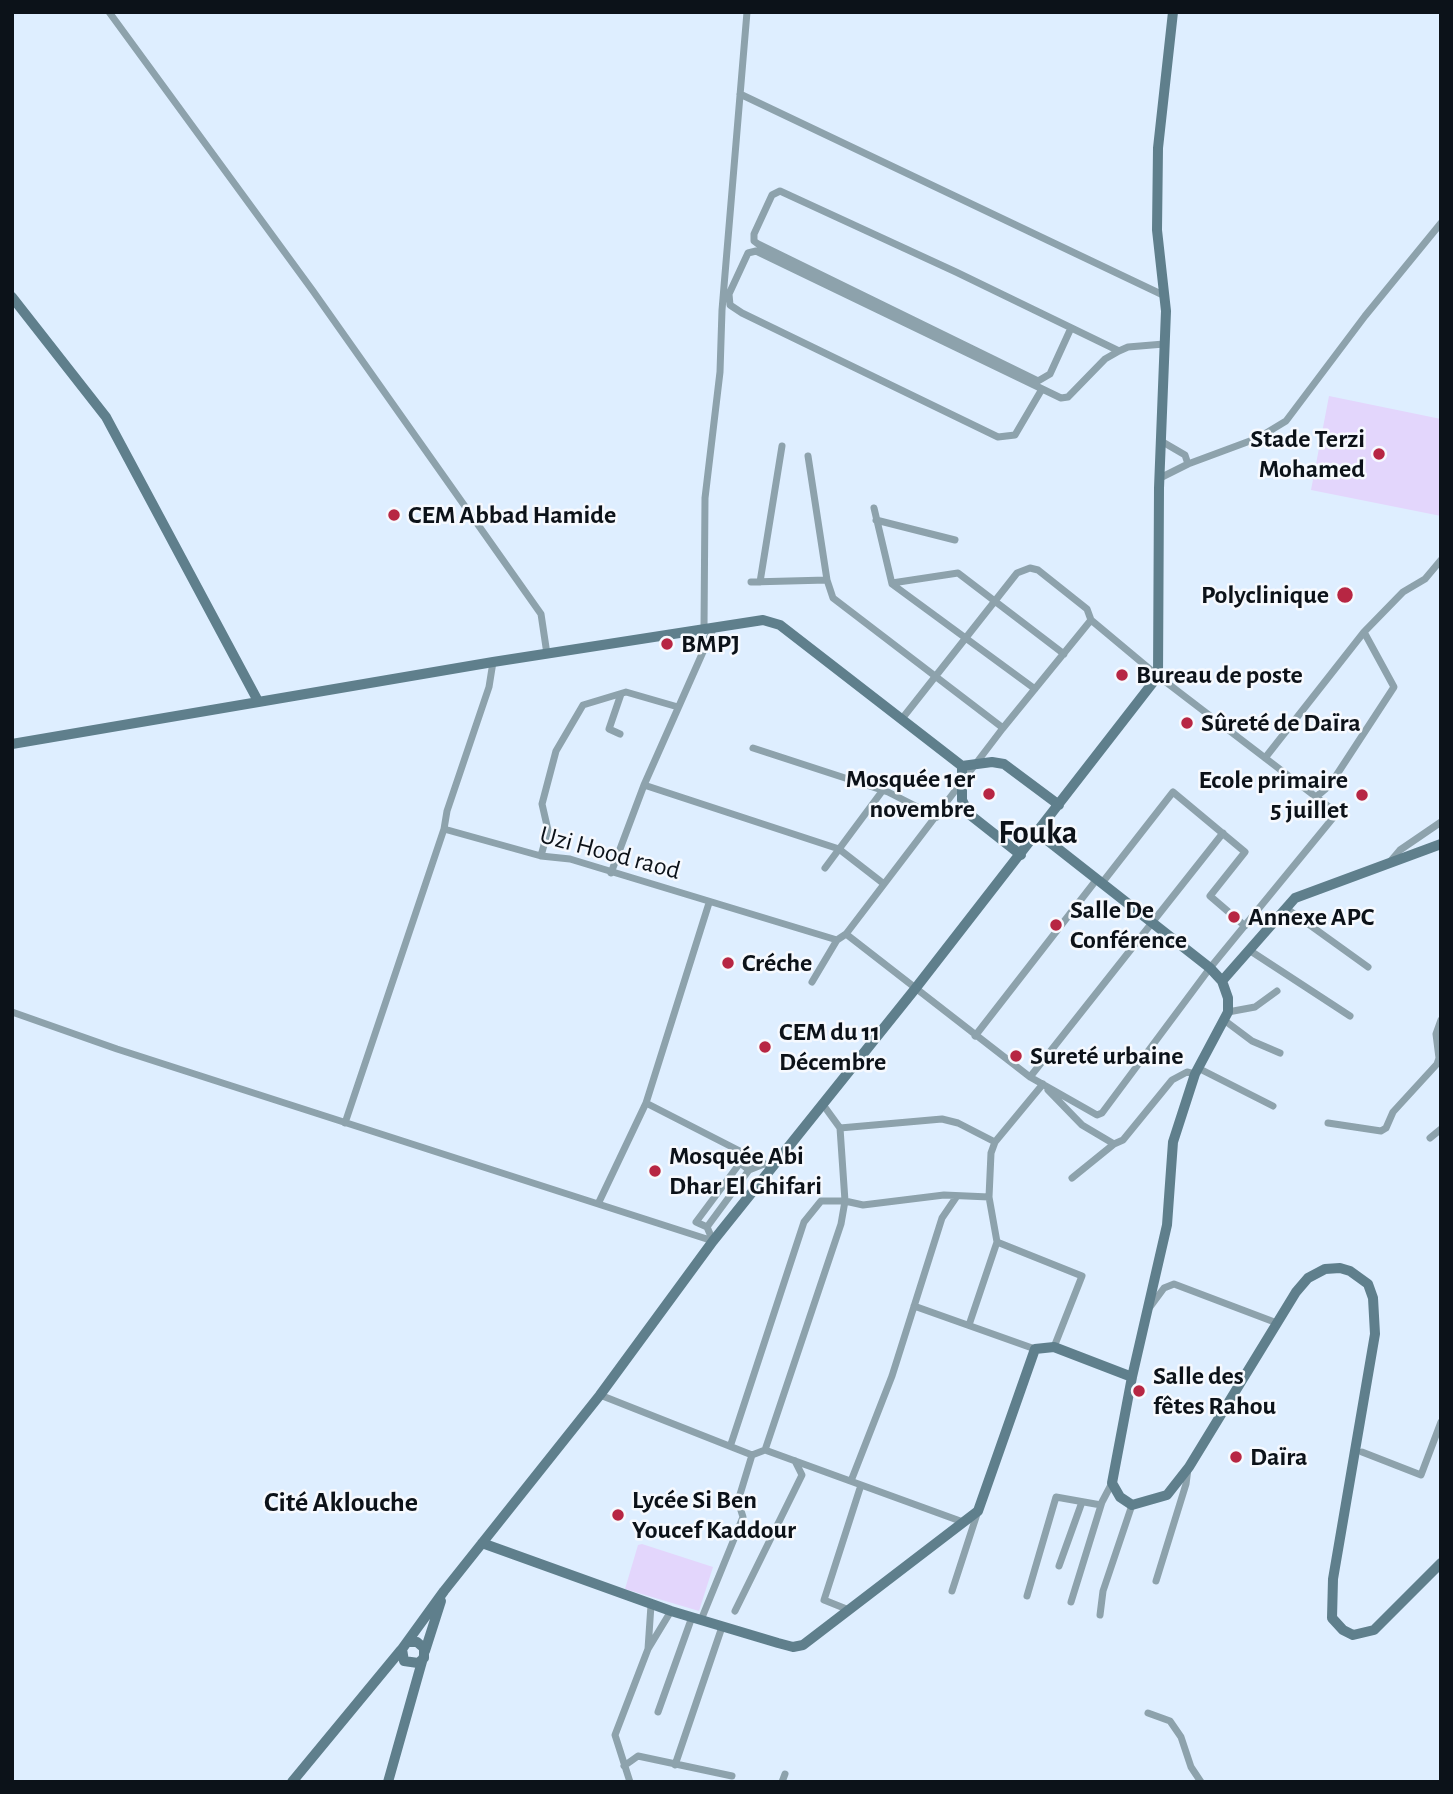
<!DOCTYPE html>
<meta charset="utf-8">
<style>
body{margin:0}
#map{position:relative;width:1453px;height:1794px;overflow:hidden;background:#deeeff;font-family:"Alegreya Sans",sans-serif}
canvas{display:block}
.frame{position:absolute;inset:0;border:14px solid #0c1219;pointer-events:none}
</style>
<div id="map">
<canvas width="1453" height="1794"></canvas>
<div class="frame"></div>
</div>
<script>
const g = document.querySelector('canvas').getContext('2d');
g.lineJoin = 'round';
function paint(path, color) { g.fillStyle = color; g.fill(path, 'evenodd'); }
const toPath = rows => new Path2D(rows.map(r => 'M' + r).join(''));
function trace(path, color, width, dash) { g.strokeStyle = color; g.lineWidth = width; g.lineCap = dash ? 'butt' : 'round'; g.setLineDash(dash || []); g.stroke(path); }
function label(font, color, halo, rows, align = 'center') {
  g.font = font + ' "Alegreya Sans",sans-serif'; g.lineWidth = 5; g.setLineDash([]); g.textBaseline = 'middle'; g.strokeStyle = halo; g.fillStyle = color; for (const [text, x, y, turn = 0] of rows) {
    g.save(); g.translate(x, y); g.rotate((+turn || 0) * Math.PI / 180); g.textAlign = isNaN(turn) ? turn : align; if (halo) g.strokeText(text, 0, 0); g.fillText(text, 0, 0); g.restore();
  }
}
paint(toPath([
 [1329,396,1441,419,1441,516,1311,490],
 [642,1544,713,1567,699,1611,625,1589,638,1545]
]), '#e3d6fc');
trace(toPath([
 [109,12,313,291,541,614,547,654],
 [740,94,1163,295],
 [1071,328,1050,374,1038,381,758,244,754,241,754,234,772,195,780,191,956,272,1119,351],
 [1042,389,1015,435,998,437,742,313,730,305,729,294,748,253,756,251,1061,398,1068,397,1105,359,1119,351,1128,347,1164,344],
 [808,456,827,580],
 [1188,464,1258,438,1286,421,1365,316,1441,223],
 [1160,478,1188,464,1185,455,1161,441],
 [874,508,892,584,1035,689],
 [876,520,955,540],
 [751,582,827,580,833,598,1003,728],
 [760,582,782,446],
 [892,583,958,573,1064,654],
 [704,628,705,498,720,372,722,310,747,12],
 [493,662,489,687,447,811,444,829,541,856,570,859,837,940,846,934,1030,1077,1097,1115,1102,1113,1210,968,1337,813,1158,676,1091,620,1087,609,1038,570,1030,568,1017,573,901,720],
 [620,734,609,729,621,694],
 [753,748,888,792,937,817],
 [1265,758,1364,632,1403,592,1425,579,1441,560],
 [644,785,839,849,884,884],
 [1316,797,1330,785,1394,687,1364,632],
 [541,856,548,830,542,804,556,751,583,705,626,692,678,707],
 [1389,863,1400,850,1441,822],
 [825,868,883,790],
 [611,873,644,785,714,627],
 [1102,883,1173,792,1245,852,1210,896,1245,926],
 [1286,908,1368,967],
 [846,934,1003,728,1091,620],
 [1249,950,1350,1016],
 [812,982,837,940],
 [12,1012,117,1049,713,1241],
 [1228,1012,1255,1007,1277,991],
 [1224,1020,1252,1041,1280,1053],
 [975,1036,1097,879],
 [1198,1068,1273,1106],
 [1030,1077,1223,833],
 [1048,1090,1082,1125,1114,1144,1123,1140,1172,1080,1187,1072,1195,1074],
 [646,1103,771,1167],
 [345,1123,444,829],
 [1328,1123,1381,1131,1386,1128,1393,1112,1437,1064,1439,1058,1436,1034,1441,1020],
 [840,1128,942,1119,958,1123,995,1142],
 [1430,1138,1441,1129],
 [1072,1178,1114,1144],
 [989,1197,991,1153,995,1142,1043,1084],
 [599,1202,646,1103,709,903],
 [707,1227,696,1222,740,1163,749,1170],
 [713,1241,707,1227,749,1170,764,1164],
 [914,1306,1035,1349],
 [1150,1307,1164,1288,1174,1284,1277,1323],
 [969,1325,997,1242],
 [600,1395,752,1455,765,1450,963,1522],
 [731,1444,804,1222,821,1201,845,1201,863,1205,944,1195,989,1197,997,1242,1082,1276,1054,1347],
 [765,1450,841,1224,845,1201,840,1128,824,1106],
 [1362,1452,1421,1475,1441,1422],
 [851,1481,892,1376,942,1218,957,1196],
 [1059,1566,1082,1502],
 [1156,1581,1186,1484,1188,1469],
 [952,1591,978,1511],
 [1027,1596,1056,1497,1101,1505],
 [1071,1602,1102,1502,1112,1483],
 [651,1605,648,1649,671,1611],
 [849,1610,824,1600,861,1485],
 [735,1611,802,1475,795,1461],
 [1100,1615,1103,1591,1132,1505],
 [701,1620,743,1517,738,1501,752,1455],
 [658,1712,692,1617],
 [1148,1713,1170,1721,1181,1737,1191,1767,1201,1782],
 [675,1765,722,1627],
 [624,1766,638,1756,732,1776],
 [630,1782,615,1735,648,1649],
 [782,1782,785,1774]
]), '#8da2ac', 7);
trace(toPath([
 [12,297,106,417,258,701],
 [12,744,493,662,763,620,780,625,962,766,992,762,1004,764,1059,805],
 [962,766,962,800,969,814,1021,855],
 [1038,833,1210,968,1222,981,1228,998,1228,1012,1195,1074,1173,1142,1167,1225,1132,1377,1112,1483,1120,1497,1132,1505,1167,1495,1189,1467,1296,1292,1308,1278,1325,1269,1340,1268,1350,1271,1368,1284,1373,1298,1375,1334,1333,1579,1332,1618,1343,1630,1353,1635,1374,1630,1441,1563],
 [1222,981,1295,898,1441,844],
 [482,1543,671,1611,778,1643,793,1647,803,1645,978,1511,1035,1349,1054,1347,1132,1377],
 [408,1642,417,1642,424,1648,424,1658,418,1663,404,1661,402,1649,444,1591,600,1395,713,1241,915,989,1158,676,1159,488,1166,311,1157,230,1158,148,1173,12],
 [425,1651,441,1601],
 [292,1782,401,1650],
 [388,1782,423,1658]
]), '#5f7f8c', 10);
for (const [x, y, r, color] of [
 [1379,454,7,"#b72643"],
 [394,515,7,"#b72643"],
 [1345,595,9,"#b72643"],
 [667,644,7,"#b72643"],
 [1122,675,7,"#b72643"],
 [1187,723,7,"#b72643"],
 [989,794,7,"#b72643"],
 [1362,795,7,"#b72643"],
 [1234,917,7,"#b72643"],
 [1056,925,7,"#b72643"],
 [728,963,7,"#b72643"],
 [765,1047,7,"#b72643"],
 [1016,1056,7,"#b72643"],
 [655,1171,7,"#b72643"],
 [1139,1391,7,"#b72643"],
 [1236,1457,7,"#b72643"],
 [618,1515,7,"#b72643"]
]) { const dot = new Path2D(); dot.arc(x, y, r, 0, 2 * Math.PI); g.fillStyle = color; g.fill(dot); trace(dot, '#f6f9fe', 2.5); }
label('bold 26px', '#0c1219', '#f6f9fe', [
 ["Stade Terzi",1365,439,"right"],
 ["Mohamed",1365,469,"right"],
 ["CEM Abbad Hamide",408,515],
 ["Polyclinique",1329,595,"right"],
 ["BMPJ",681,644],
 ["Bureau de poste",1136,675],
 ["Sûreté de Daïra",1201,723],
 ["Mosquée 1er",975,779,"right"],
 ["novembre",975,809,"right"],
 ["Ecole primaire",1348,780,"right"],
 ["5 juillet",1348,810,"right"],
 ["Salle De",1070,910],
 ["Conférence",1070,940],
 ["Annexe APC",1248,917],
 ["Créche",742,963],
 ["CEM du 11",779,1032],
 ["Décembre",779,1062],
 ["Sureté urbaine",1030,1056],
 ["Mosquée Abi",669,1156],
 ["Dhar El Ghifari",669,1186],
 ["Salle des",1153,1376],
 ["fêtes Rahou",1153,1406],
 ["Daïra",1250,1457],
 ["Lycée Si Ben",632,1500],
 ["Youcef Kaddour",632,1530]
], 'left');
label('26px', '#0c1219', '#f6f9fe', [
 ["Uzi Hood raod",610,853,15]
]);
label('bold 28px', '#0c1219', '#f6f9fe', [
 ["Cité Aklouche",341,1503]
]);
label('bold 33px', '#0c1219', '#f6f9fe', [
 ["Fouka",1038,833]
]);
</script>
